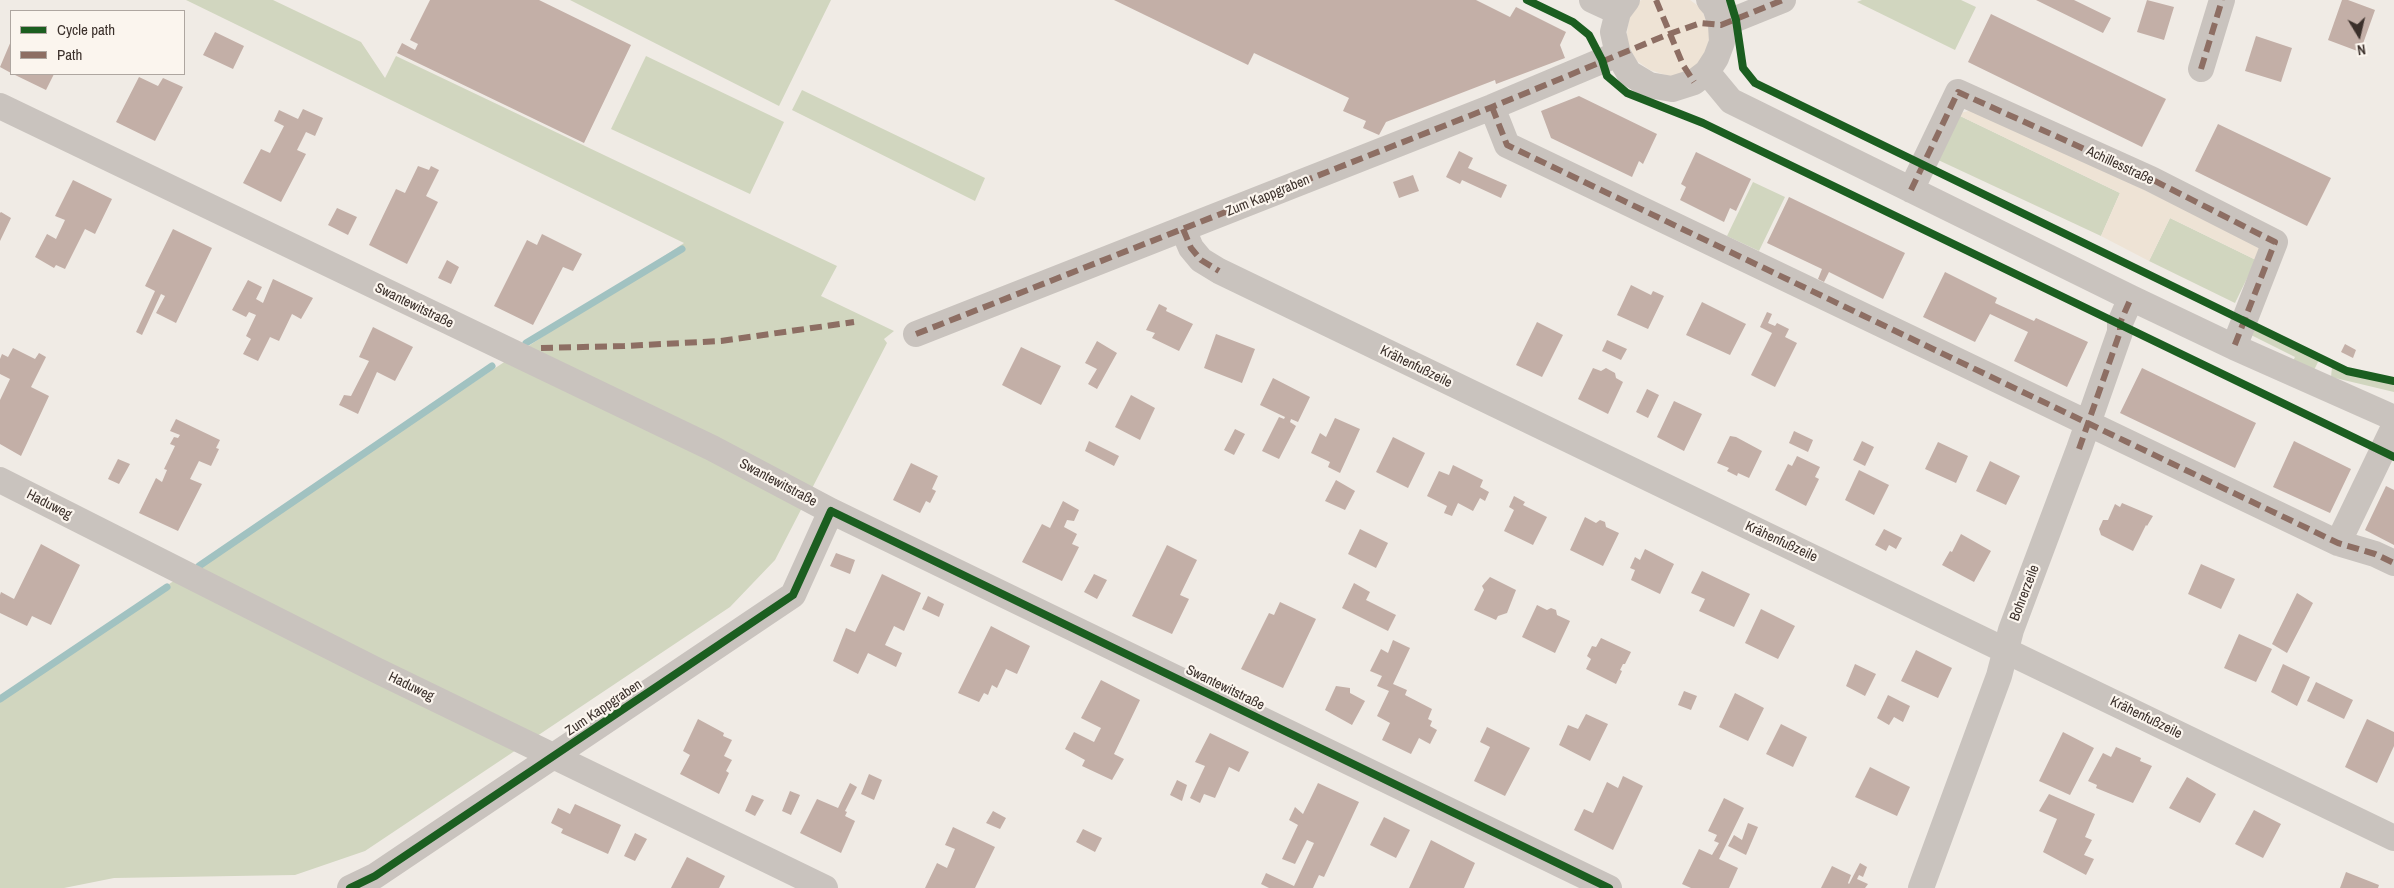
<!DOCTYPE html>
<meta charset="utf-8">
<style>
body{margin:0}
#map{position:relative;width:2394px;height:888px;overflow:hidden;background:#f0ebe5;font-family:"Archivo Narrow",sans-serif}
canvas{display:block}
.legend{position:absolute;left:10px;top:10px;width:175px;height:65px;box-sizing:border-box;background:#fbf5ee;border:1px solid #aea6a0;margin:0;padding:6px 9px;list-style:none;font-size:15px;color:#3b302b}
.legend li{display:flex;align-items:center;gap:10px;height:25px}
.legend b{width:25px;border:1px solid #aea6a0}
.north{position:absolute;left:2334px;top:10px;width:50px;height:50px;-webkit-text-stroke:4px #fbf5ee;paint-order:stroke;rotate:171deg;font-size:14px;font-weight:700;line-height:20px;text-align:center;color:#3b302b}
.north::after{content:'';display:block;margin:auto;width:18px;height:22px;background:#3b302b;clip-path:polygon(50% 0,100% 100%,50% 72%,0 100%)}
</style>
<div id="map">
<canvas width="2394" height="888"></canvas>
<ul class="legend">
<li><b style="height:6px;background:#1b5e20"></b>Cycle path</li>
<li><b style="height:6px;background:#8d6e63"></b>Path</li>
</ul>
<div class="north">N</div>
</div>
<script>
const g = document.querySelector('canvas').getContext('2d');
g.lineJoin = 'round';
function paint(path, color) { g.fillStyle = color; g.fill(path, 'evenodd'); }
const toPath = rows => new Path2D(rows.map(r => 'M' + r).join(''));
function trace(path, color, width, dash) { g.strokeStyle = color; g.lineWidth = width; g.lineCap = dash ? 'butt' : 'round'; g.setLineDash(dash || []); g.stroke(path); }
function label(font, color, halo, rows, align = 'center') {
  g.font = font + ' "Archivo Narrow",sans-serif'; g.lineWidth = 4.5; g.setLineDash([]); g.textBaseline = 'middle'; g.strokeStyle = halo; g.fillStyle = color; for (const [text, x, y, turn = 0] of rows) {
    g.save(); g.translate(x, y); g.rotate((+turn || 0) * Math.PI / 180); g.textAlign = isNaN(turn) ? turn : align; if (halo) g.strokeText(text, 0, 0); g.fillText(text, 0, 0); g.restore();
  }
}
paint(toPath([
 [186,0,273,0,361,42,385,78,396,56,837,266,821,296,894,331,884,339,887,343,775,560,730,607,365,851,295,875,114,878,64,888,0,888,0,696,684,243],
 [570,0,831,0,779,106],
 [1862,0,1961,0,1976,7,1955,50,1857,2],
 [646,56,784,122,750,194,611,129],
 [802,90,985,178,975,201,792,110],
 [1956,114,2120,193,2101,236,1936,159],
 [1753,182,1785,197,1759,251,1727,236],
 [2170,218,2256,260,2235,303,2149,261],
 [2250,328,2319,360,2313,372,2292,363,2295,357,2249,334],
 [2332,367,2349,374,2394,384,2394,392,2331,377]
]), '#d1d6bf');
paint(toPath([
 [1642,0,1690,0,1701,8,1710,30,1707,56,1693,70,1672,77,1650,70,1637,61,1626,41,1629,18,1639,1],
 [1977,109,2262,247,2256,260,2170,218,2149,261,2101,236,2120,193,1956,114]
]), '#eee3d5');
trace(toPath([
 [526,343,682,249],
 [199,566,492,366],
 [0,699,167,587]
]), '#a1c2c1', 7);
paint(toPath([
 [430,0,539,0,631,45,584,143,397,53,402,43,415,50,418,44,410,40],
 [1114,0,1476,0,1510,17,1516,7,1566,32,1560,45,1565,58,1496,84,1495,80,1386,122,1379,135,1363,128,1366,121,1343,111,1349,98,1254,53,1248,65],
 [2036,0,2074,0,2111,18,2103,33],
 [2147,0,2174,7,2164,40,2137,32],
 [2342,0,2348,0,2375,10,2360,52,2328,40],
 [1991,14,2166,99,2142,147,1968,62],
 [215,32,244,46,233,69,203,55],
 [2256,36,2292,48,2281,82,2245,71],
 [11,41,11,73,0,67],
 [13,74,54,74,46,90],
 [139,77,158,86,163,78,183,87,155,141,116,122],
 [1579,96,1657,134,1643,164,1639,161,1632,177,1551,138,1541,111],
 [303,109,323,118,315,136,306,132,297,150,306,154,281,202,243,183,261,149,270,153,284,126,274,121,279,110,298,119],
 [2218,124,2331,178,2307,226,2195,171],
 [1459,151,1473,158,1468,168,1507,185,1501,198,1462,180,1460,184,1446,177],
 [1696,152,1751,179,1736,211,1730,208,1724,222,1680,200,1686,187,1681,184],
 [418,166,429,170,431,166,439,170,426,196,438,202,407,264,369,245,396,189,405,193],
 [1413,175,1419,191,1399,198,1393,182],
 [73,180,112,199,95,234,85,229,65,269,56,265,54,268,35,257,47,234,56,239,65,220,55,216],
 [1789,197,1905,253,1883,299,1829,272,1824,282,1818,279,1822,269,1767,243],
 [337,208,357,217,348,235,328,225],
 [1,212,11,218,0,241,0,213],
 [173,229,212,248,176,323,156,313,165,296,161,294,142,335,136,332,155,291,145,286],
 [542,234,582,254,573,271,563,267,533,325,494,306,527,240,537,245],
 [447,260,459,267,451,284,438,278],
 [1945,272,1997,298,1995,303,2034,321,2036,318,2088,342,2067,387,2014,361,2028,332,1990,314,1975,342,1923,317],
 [273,279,313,298,301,319,292,314,279,341,270,337,258,361,243,354,251,339,246,336,256,315,249,312,246,317,232,310,248,280,262,287,256,299,263,303],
 [1631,285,1651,295,1653,291,1664,296,1648,329,1617,315],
 [1702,302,1746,324,1730,355,1686,335],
 [1159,304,1167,308,1166,311,1193,324,1179,351,1152,338,1155,333,1146,330],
 [1767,312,1772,314,1768,323,1775,326,1777,323,1789,329,1785,337,1797,343,1775,387,1751,375,1772,333,1760,327],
 [1537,322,1563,335,1542,377,1516,365],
 [373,327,413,347,395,381,377,372,358,414,339,405,344,395,351,396,369,361,359,357],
 [1216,334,1255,349,1242,383,1204,368],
 [1607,340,1627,349,1621,360,1602,351],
 [1097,341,1117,353,1097,389,1088,384,1097,369,1085,363],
 [2345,344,2356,350,2353,358,2341,352],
 [1021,347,1061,366,1041,405,1002,385],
 [13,348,35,359,39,353,46,357,31,387,49,396,21,456,0,444,0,400,10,379,0,374,0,359,2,354,8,357],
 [1593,368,1601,371,1606,368,1615,373,1616,378,1623,382,1608,414,1578,399],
 [2142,368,2256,423,2235,468,2120,413],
 [1273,378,1310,397,1298,422,1291,419,1290,422,1296,426,1279,459,1262,451,1279,417,1284,419,1285,417,1260,405],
 [1647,389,1659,395,1648,418,1636,412],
 [1131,395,1155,408,1140,440,1115,427],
 [1674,401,1702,414,1684,451,1657,437],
 [1335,418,1360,429,1340,473,1328,467,1330,462,1311,453,1320,433,1326,437],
 [176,419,220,440,216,448,219,449,211,466,199,461,190,479,202,484,178,531,139,513,156,478,162,482,167,470,164,469,175,446,170,444,174,437,178,438,180,435,170,431],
 [1235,429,1245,434,1234,455,1224,450],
 [1794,431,1813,440,1808,452,1789,443],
 [1730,436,1736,437,1762,451,1749,478,1738,473,1737,476,1727,471,1729,468,1717,463],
 [1393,437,1425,453,1408,488,1376,472],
 [1089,441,1119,456,1114,466,1085,451],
 [1862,441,1874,447,1865,466,1853,460],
 [2294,441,2351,469,2330,513,2273,487],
 [1938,442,1968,456,1956,483,1925,469],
 [1797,456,1820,467,1815,477,1819,479,1806,506,1775,490,1788,464,1792,466],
 [118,459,130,464,119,484,108,479],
 [1990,461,2020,476,2006,505,1976,491],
 [911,463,938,476,932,489,936,491,930,503,926,501,920,513,893,500],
 [1453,465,1483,480,1480,487,1489,492,1485,501,1480,498,1473,511,1458,503,1452,516,1444,513,1447,506,1427,496,1439,471,1449,475],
 [1859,470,1889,485,1874,515,1845,500],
 [1336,480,1355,491,1345,510,1325,501],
 [2386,486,2394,490,2394,545,2365,530],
 [1514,496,1525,502,1523,505,1547,517,1533,545,1504,531,1514,510,1509,507],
 [1063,501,1079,510,1074,521,1067,520,1064,527,1077,534,1072,544,1079,547,1062,581,1022,562,1042,524,1050,528],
 [2122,503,2153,516,2147,526,2146,525,2133,551,2101,535,2099,529,2103,520,2108,520,2115,504,2120,507],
 [1585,517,1596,523,1600,520,1605,522,1606,527,1619,533,1603,566,1570,550],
 [1360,529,1388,543,1376,568,1348,554],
 [1884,529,1902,538,1896,549,1889,545,1886,551,1875,545],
 [1961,534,1991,551,1974,582,1942,565,1950,551,1952,552],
 [41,544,80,565,51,625,32,616,27,626,0,613,0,595,1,592,14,599],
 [1167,545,1197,560,1180,595,1189,599,1172,634,1132,616],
 [1645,549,1674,564,1660,594,1631,580,1635,570,1630,568,1635,557,1640,560],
 [836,553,855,560,850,574,830,566],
 [2201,564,2235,579,2221,609,2188,594],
 [1702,571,1750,594,1734,627,1699,611,1705,599,1691,593],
 [882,574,921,593,904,631,894,626,885,645,902,653,896,667,868,653,858,674,833,661,846,628,855,632],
 [1094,574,1107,580,1097,599,1084,592],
 [1490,577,1516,590,1507,613,1498,616,1496,620,1474,610,1484,590,1482,586],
 [1354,583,1370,592,1366,600,1396,615,1388,631,1342,608],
 [2297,593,2313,603,2287,653,2272,644],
 [928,596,944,604,939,617,922,609],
 [1280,602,1316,619,1283,688,1241,669,1269,613,1274,615],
 [1537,605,1547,610,1551,608,1556,610,1557,615,1570,621,1555,653,1522,637],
 [1761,609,1795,626,1778,659,1745,643],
 [991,626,1030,646,1017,674,1006,669,997,688,992,685,988,695,984,693,979,702,958,693],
 [2239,634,2272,649,2256,682,2224,668],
 [1601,638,1631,652,1625,664,1623,664,1620,670,1622,671,1616,684,1586,669,1591,659,1587,656,1592,646,1596,647],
 [1393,640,1410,648,1393,684,1407,690,1405,695,1432,709,1428,719,1432,721,1430,726,1437,730,1430,744,1419,738,1411,754,1382,740,1390,723,1377,716,1389,691,1377,686,1382,676,1370,671,1381,649,1388,653],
 [1916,650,1952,668,1938,698,1901,681],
 [1855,664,1876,674,1865,696,1846,686],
 [2283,664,2310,677,2297,706,2271,692],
 [1101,680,1140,700,1114,754,1124,759,1112,780,1082,766,1085,760,1065,749,1074,732,1094,742,1101,728,1081,718],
 [2316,682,2353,700,2344,719,2307,701],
 [1336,686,1350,688,1350,693,1365,701,1352,725,1325,710],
 [1684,691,1697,696,1691,710,1678,705],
 [1735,693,1764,708,1748,741,1719,727],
 [1888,695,1910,706,1903,722,1894,717,1889,725,1877,718],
 [1586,714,1608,724,1590,761,1559,745,1568,725,1578,729],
 [698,719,724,733,723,736,732,740,724,756,732,760,726,771,729,773,719,794,680,774,690,755,683,751],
 [2367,719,2394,732,2394,746,2377,783,2345,767],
 [1781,724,1807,737,1793,767,1766,754],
 [1487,727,1530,748,1505,796,1474,781,1490,747,1480,742],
 [2063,732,2094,748,2070,795,2039,781],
 [1210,733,1249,752,1239,772,1229,767,1215,798,1204,794,1200,803,1190,798,1205,766,1195,762],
 [2116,747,2141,758,2140,761,2152,766,2133,803,2096,788,2097,785,2088,781,2103,753,2111,757],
 [1870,767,1910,787,1897,816,1855,797],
 [869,774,882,780,874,800,861,794],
 [1623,776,1643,786,1613,850,1574,830,1584,809,1593,813,1607,782,1618,788],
 [2187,777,2216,794,2200,823,2169,808],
 [1177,780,1187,785,1182,801,1170,795],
 [850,783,857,787,845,811,847,812,845,816,855,821,841,853,800,833,817,799,838,808],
 [1318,783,1359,802,1324,877,1319,875,1313,888,1269,888,1261,884,1266,873,1294,886,1314,843,1307,840,1295,864,1282,859,1298,825,1289,820,1295,807,1303,814],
 [790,791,800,795,791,815,782,811],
 [2049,794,2095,814,2085,837,2092,840,2084,855,2094,859,2086,875,2043,852,2057,819,2039,811],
 [752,795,764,800,755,816,745,811],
 [1724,798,1744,808,1719,859,1738,868,1729,888,1691,888,1682,884,1699,849,1712,855,1719,843,1714,841,1717,835,1708,831],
 [575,804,621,825,608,854,561,833,563,829,551,823,558,808,570,814],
 [2254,810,2281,824,2263,858,2235,844],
 [993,811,1006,818,1000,829,986,823],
 [1384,817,1410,830,1396,858,1370,845],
 [1748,823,1758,827,1746,855,1728,846,1734,835,1742,840],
 [953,827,995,847,975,888,925,888,937,863,947,868,955,849,945,845],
 [1083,829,1102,838,1095,852,1076,842],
 [635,833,647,839,635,861,624,856],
 [1431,840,1475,863,1464,888,1409,888],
 [687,857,725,876,719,888,671,888],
 [1860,863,1867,867,1863,877,1859,875,1857,879,1868,884,1865,888,1821,888,1832,866,1851,875,1848,883,1849,884],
 [2346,872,2379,885,2378,888,2340,888]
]), '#c3afa7');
trace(toPath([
 [1592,0,1618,12],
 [1627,0,1618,12,1613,32,1618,54,1629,73,1649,85,1672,89,1694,82,1707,72,1716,58,1722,42,1721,25,1715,7,1709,0],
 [1721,25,1783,0],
 [2201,69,2222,0],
 [1707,72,1731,101,2131,298,2234,347,2394,418],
 [0,106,712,448,831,511,1609,888],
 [1492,107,1507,145,2338,543,2375,554,2394,563],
 [1911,190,1958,92,2151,179,2275,242,2234,347],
 [1183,229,1191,248,1201,260,1219,271,2394,838],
 [916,334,1492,107,1618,54],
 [0,480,376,670,825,888],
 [2338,543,2394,427],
 [350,888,375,876,793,595,831,511],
 [1921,888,1999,676,2011,630,2079,449,2120,332,2120,323,2131,298]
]), '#c9c3be', 26);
trace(toPath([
 [1656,0,1683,65,1694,82],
 [2201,69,2222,0],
 [1492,107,1507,145,2338,543,2375,554,2394,563],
 [1911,190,1958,92,2151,179,2275,242,2234,347],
 [1183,229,1191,248,1201,260,1219,271],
 [916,334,1492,107,1669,34,1701,23,1721,25,1783,0],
 [541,348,624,346,721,341,854,322],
 [2079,449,2120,332,2120,323,2131,298]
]), '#8d6e63', 6, [12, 6]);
trace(toPath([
 [1527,0,1573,22,1589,35,1602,60,1607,76,1627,93,1703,123,2394,457],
 [1730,0,1736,20,1743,68,1755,83,2347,371,2394,381],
 [350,888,375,876,793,595,831,511,1609,888]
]), '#1b5e20', 8);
label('14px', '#3b302b', '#fbf5ee', [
 ["Achillesstraße",2120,166,25],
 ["Zum Kappgraben",1268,196,-22],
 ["Swantewitstraße",414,306,26],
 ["Krähenfußzeile",1416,367,26],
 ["Swantewitstraße",778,483,28],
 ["Haduweg",49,505,27],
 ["Krähenfußzeile",1781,542,25],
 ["Bohrerzeile",2025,593,-69],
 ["Haduweg",411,687,26],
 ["Swantewitstraße",1225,688,26],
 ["Zum Kappgraben",604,708,-34],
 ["Krähenfußzeile",2146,718,26]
]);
</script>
